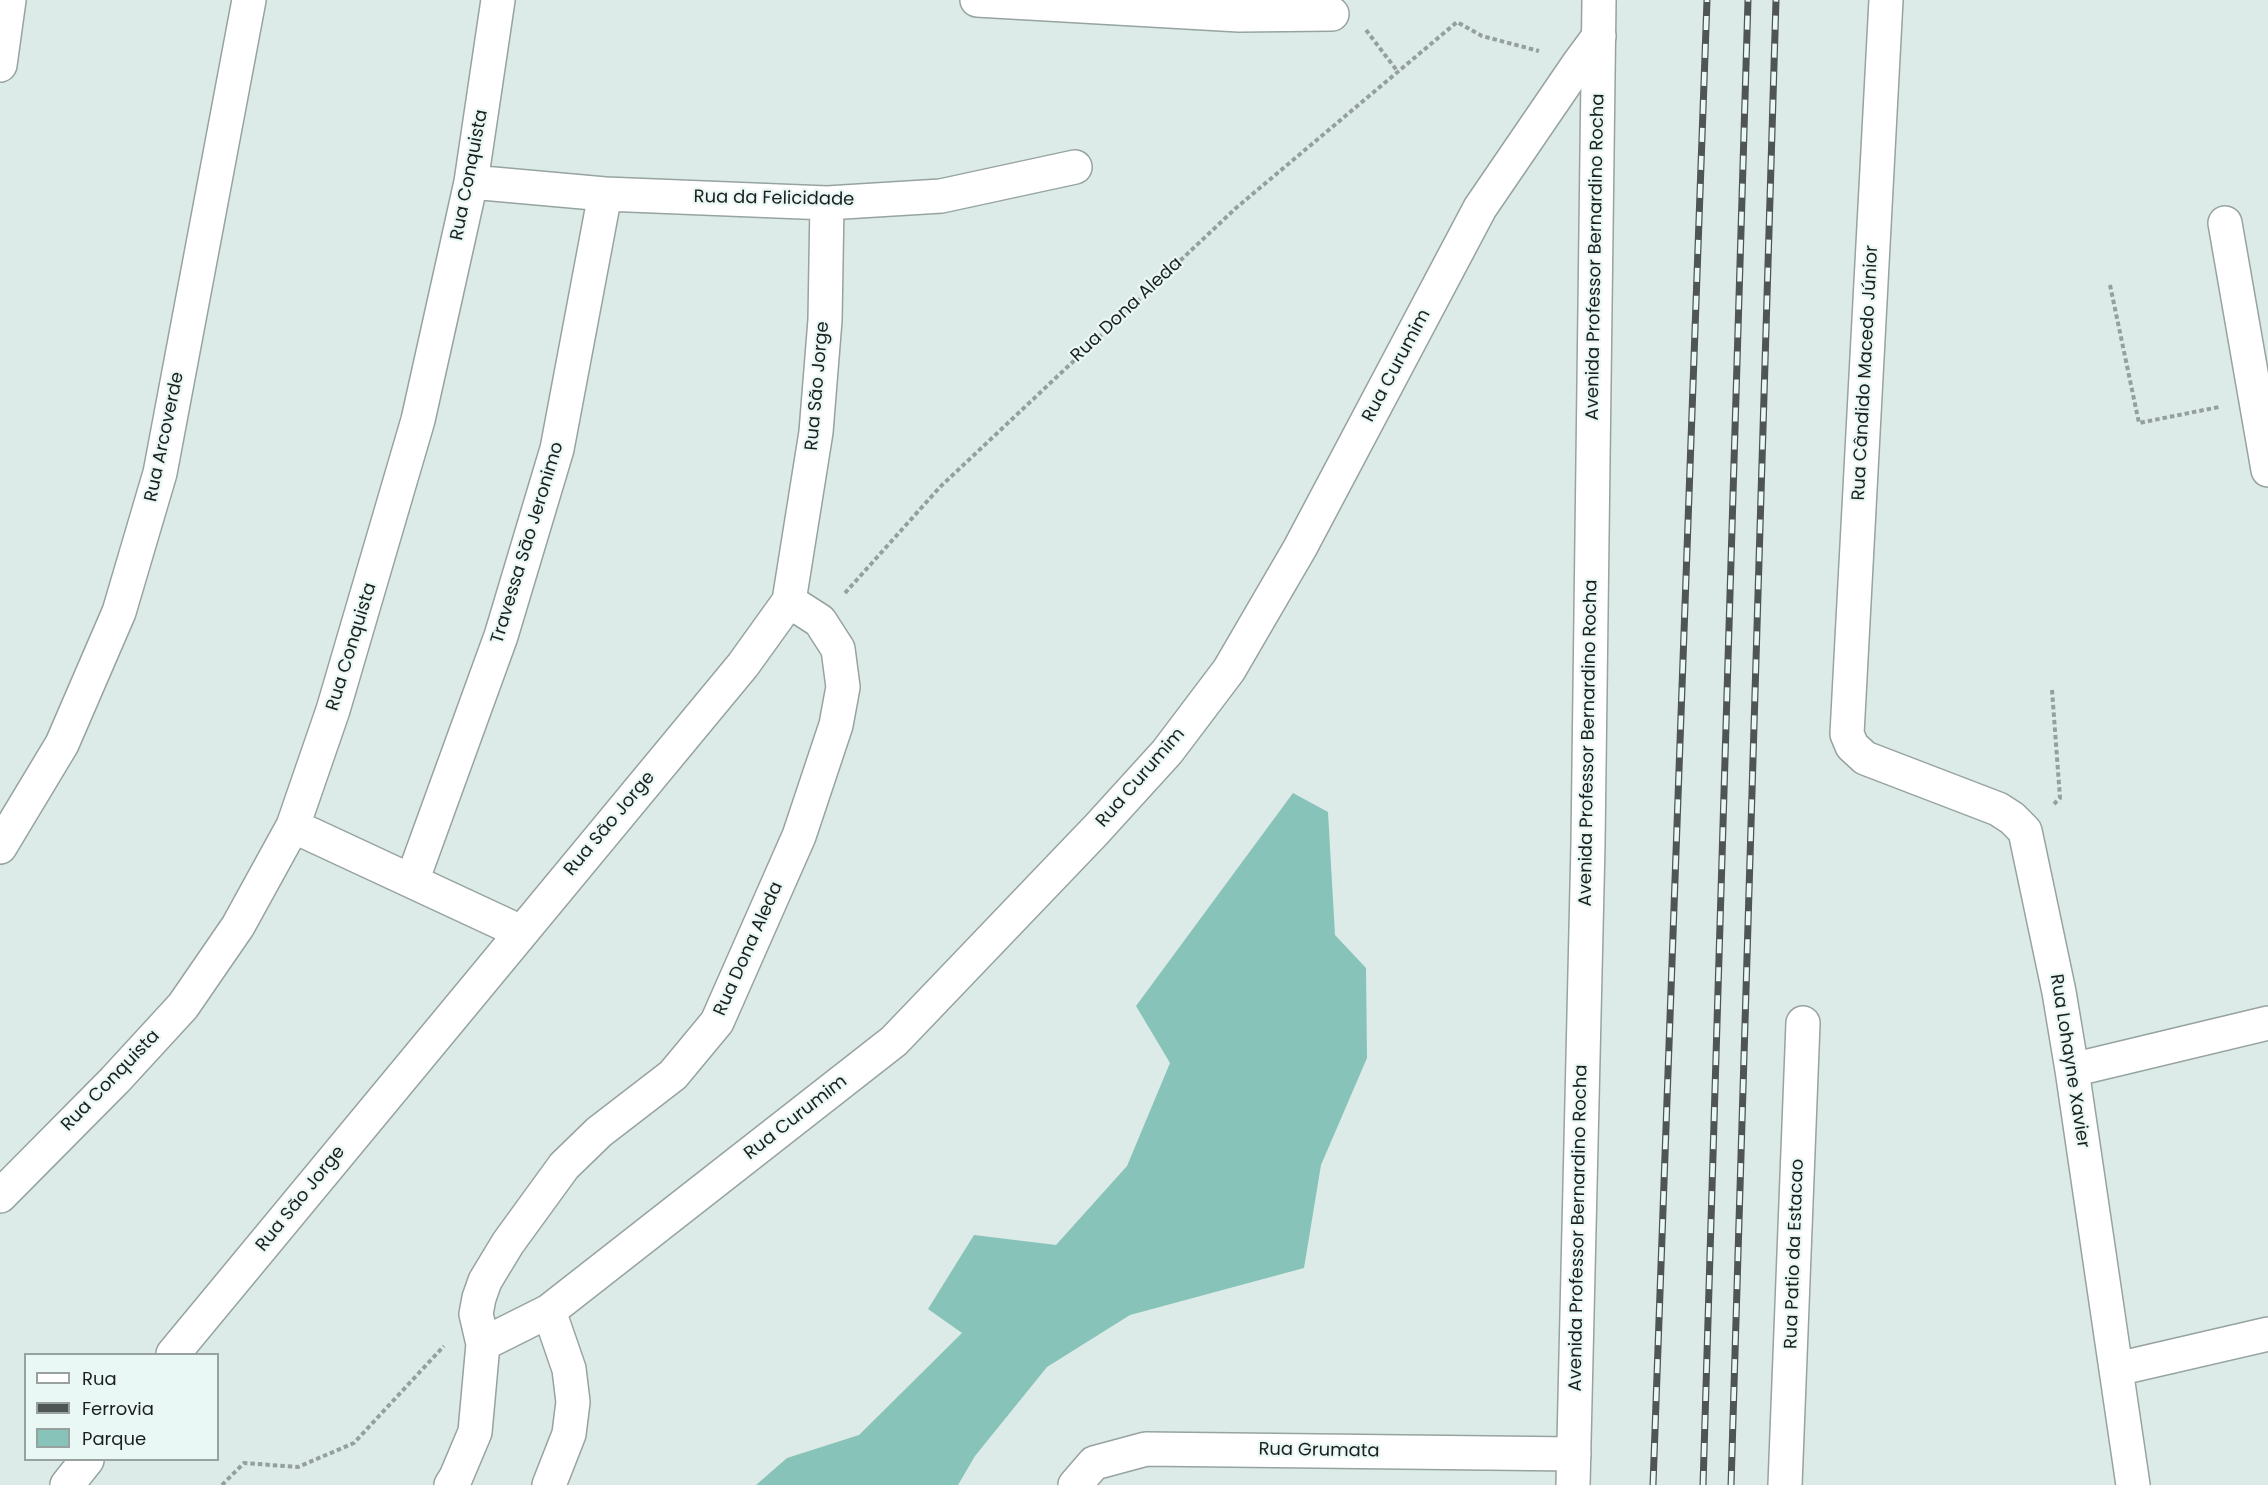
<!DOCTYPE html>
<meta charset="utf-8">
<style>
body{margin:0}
#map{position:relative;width:2268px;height:1485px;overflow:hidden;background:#ddebe8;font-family:Poppins,sans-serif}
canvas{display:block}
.legend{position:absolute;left:24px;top:1353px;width:195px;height:108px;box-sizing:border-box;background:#eaf8f5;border:2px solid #97a29f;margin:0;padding:8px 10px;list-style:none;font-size:18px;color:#1b201f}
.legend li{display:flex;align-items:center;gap:12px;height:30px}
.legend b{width:30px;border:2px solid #97a29f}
</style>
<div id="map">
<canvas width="2268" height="1485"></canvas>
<ul class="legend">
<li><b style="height:8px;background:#fff"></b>Rua</li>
<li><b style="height:8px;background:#4e5554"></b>Ferrovia</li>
<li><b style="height:16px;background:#87c3b8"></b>Parque</li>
</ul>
</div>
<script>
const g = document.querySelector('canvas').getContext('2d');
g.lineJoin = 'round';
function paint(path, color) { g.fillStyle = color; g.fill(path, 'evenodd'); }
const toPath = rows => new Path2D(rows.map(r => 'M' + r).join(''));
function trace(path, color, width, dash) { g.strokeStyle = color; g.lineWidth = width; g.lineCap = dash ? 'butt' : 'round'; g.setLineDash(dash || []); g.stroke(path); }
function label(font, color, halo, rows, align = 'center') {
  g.font = font + ' Poppins,sans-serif'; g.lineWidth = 4.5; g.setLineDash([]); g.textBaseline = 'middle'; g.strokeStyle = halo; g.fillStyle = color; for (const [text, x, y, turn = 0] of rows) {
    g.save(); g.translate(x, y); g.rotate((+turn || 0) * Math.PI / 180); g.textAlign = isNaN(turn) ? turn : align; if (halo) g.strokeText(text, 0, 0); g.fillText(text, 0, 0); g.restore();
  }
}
paint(toPath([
 [1293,793,1328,812,1335,935,1366,968,1367,1058,1321,1165,1304,1268,1130,1315,1047,1367,975,1456,958,1485,756,1485,787,1458,859,1435,962,1333,928,1309,974,1235,1056,1245,1127,1166,1170,1063,1136,1006]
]), '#87c3b8');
const street = toPath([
 [977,0,1239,15,1332,14],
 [1886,0,1847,734,1852,746,1865,758,1998,809,2012,818,2025,831,2059,992,2072,1070,2133,1485],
 [0,65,9,0],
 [471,182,605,194,827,203,941,196,1075,167],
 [2225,223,2268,470],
 [293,826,521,932],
 [0,847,62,744,119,612,160,473,249,0],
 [412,881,501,636,557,449,605,194],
 [2072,1070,2268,1023],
 [0,1196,115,1080,183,1006,238,926,293,826,333,710,418,420,471,182,498,0],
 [483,1344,549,1311,894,1041,1096,830,1167,752,1229,670,1300,548,1480,208,1579,63,1599,36],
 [173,1354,743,665,789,601,816,432,825,320,827,203],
 [2117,1369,2268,1334],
 [67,1485,87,1460],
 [451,1485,456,1477,475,1432,483,1344,476,1314,479,1298,485,1281,508,1243,564,1166,599,1132,673,1075,717,1022,799,836,836,725,843,687,838,649,820,621,789,601],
 [549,1485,569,1434,573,1402,569,1369,549,1311],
 [1075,1485,1094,1463,1146,1449,1574,1454],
 [1785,1485,1803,1023]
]);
const secondary = toPath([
 [1573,1485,1588,844,1599,0]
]);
trace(street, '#96a3a0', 36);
trace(secondary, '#96a3a0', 36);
trace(toPath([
 [1366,30,1398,72],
 [2110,285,2139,423,2219,407],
 [845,593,940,487,1236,208,1457,22,1482,36,1539,51],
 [2052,690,2060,798,2054,804],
 [222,1485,244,1463,298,1467,354,1443,444,1346]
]), '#95a09e', 4, [4.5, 3]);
trace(street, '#fff', 33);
trace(secondary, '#fff', 33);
const rail = toPath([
 [1653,1485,1707,0],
 [1703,1485,1748,0],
 [1731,1485,1776,0]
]);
trace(rail, '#4e5554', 7);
trace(rail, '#eaf8f5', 4.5, [14]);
label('18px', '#1b201f', '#eaf8f5', [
 ["Rua Conquista",470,175,-79],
 ["Rua da Felicidade",774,199,1],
 ["Avenida Professor Bernardino Rocha",1596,257,-89],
 ["Rua Dona Aleda",1127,310,-43],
 ["Rua Curumim",1397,366,-62],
 ["Rua Cândido Macedo Júnior",1866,373,-87],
 ["Rua São Jorge",818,386,-85],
 ["Rua Arcoverde",165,437,-78],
 ["Travessa Sāo Jeronimo",528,543,-73],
 ["Rua Conquista",352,647,-73],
 ["Avenida Professor Bernardino Rocha",1589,743,-89],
 ["Rua Curumim",1141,778,-49],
 ["Rua São Jorge",610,824,-50],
 ["Rua Dona Aleda",749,949,-66],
 ["Rua Lohayne Xavier",2069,1061,81],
 ["Rua Conquista",111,1081,-46],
 ["Rua Curumim",796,1118,-38],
 ["Rua São Jorge",301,1199,-51],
 ["Avenida Professor Bernardino Rocha",1579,1228,-89],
 ["Rua Patio da Estacao",1795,1254,-88],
 ["Rua Grumata",1319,1451,1]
]);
</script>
